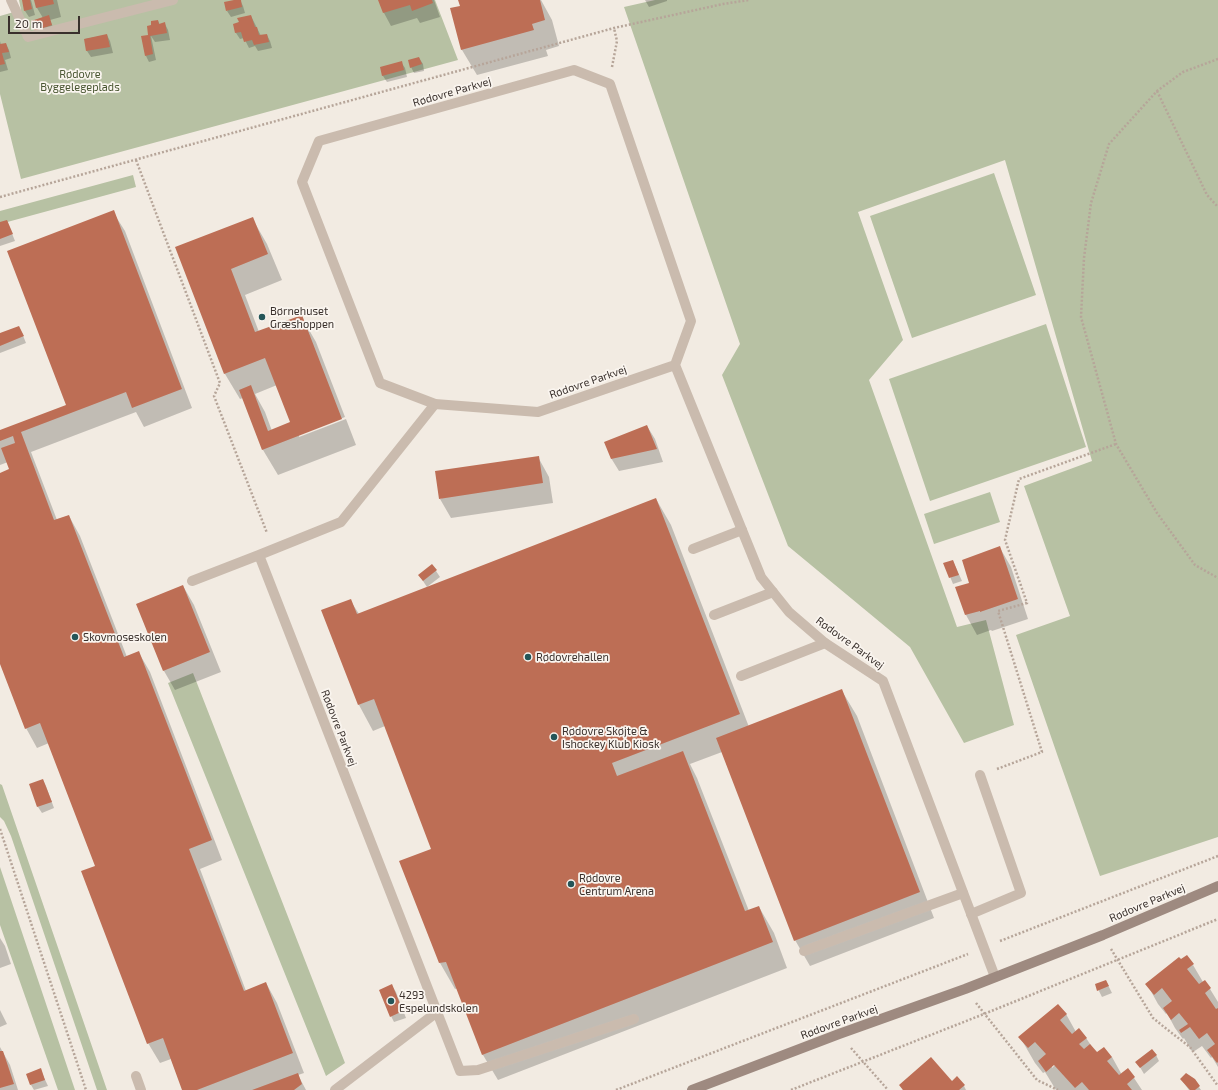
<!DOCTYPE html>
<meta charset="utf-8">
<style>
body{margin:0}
#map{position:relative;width:1218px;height:1090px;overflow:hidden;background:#f2ebe2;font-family:"Exo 2",sans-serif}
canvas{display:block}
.scale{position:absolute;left:8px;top:16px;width:72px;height:18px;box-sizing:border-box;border:2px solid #39302c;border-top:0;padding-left:5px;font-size:12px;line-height:14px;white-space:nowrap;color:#39302c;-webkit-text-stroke:3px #faf5ef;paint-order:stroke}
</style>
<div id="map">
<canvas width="1218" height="1090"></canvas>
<div class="scale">20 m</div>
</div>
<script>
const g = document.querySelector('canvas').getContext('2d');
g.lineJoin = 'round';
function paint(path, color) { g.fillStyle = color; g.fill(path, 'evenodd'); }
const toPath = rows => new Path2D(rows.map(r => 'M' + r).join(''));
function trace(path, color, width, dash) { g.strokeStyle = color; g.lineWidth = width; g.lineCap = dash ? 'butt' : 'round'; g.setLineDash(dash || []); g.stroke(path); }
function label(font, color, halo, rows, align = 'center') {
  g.font = font + ' "Exo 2",sans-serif'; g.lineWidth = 3.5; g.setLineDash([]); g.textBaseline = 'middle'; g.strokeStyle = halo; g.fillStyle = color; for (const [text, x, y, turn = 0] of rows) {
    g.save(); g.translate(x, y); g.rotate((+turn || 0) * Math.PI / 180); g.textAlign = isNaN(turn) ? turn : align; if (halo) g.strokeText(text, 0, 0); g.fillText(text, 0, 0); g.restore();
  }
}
paint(toPath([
 [19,0,435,0,458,60,21,179,0,94,0,16,21,10],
 [655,0,1218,0,1218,837,1100,876,1058,757,1016,635,1070,616,1024,486,1092,461,1005,160,858,212,903,340,869,380,957,627,986,620,1014,725,964,743,910,647,788,546,722,375,740,344,624,7],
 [994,173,1036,295,912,338,870,216],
 [133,175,136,187,0,224,0,211],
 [1046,324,1086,447,930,501,889,379],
 [990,492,1000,522,934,544,924,514],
 [193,673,345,1063,326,1076,168,683],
 [0,784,2,785,107,1090,97,1090,11,836,4,821,0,817],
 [0,867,75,1090,58,1090,0,925]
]), '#b7c1a3');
paint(toPath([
 [23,0,31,0,35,15,29,17,25,11],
 [35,0,57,0,61,17,50,20,55,32,39,37,43,18,37,8],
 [238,0,240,0,243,6,245,13,231,17,227,11],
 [379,0,434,0,440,17,420,23,417,18,391,26,384,13],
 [459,0,541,0,552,20,559,46,546,50,548,56,477,75,462,50,461,6],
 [645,0,667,0,667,1,649,7],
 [251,16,261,36,267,35,270,41,272,48,258,51,255,46,249,48,244,38,240,39,236,33,234,25],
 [158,21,160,25,165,24,168,30,170,40,155,42,151,36,156,60,149,62,146,56,149,36],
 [107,35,110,41,113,53,91,57,87,51,85,39],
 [0,41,1,45,6,44,9,50,11,58,5,60,8,70,0,72],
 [419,58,423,64,424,71,414,73,411,67],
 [401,62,405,68,407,77,387,82,383,76,381,68],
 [113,212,125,231,192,408,144,427,136,412,31,452,57,520,69,516,80,536,127,657,139,653,150,672,222,860,200,869,246,991,266,983,277,1003,304,1073,298,1075,306,1090,183,1090,171,1059,160,1063,148,1043,96,866,49,743,37,748,26,728,0,661,0,474,10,470,8,462,0,465,0,431,67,406],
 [252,218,267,244,282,280,245,295,259,332,301,316,316,342,345,417,299,435,299,437,346,419,356,445,278,475,263,450,243,398,240,399,225,374,177,248],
 [277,385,291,423,272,431,265,412,255,394],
 [7,221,15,241,0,246,0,223],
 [22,333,26,343,0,353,0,334],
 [647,426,655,439,663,462,619,471,611,458],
 [538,457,549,477,553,503,451,518,440,499],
 [656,499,671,525,749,727,842,691,857,716,934,918,810,966,795,940,722,752,690,764,697,778,749,911,759,907,774,933,787,968,498,1080,483,1055,458,988,455,989,440,963,433,850,385,726,373,731,359,705,322,611,350,600,359,614],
 [1000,548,1011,567,1028,619,992,631,991,630,977,635,966,615,957,588,971,583],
 [953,561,962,581,953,584,945,564],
 [432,565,440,577,427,587,419,575],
 [183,586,194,605,221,672,175,690,164,671,137,604],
 [43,780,46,786,54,808,42,813,38,807],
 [0,938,5,946,11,964,0,968],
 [1193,965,1203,982,1204,982,1210,989,1218,1002,1218,1067,1212,1057,1211,1058,1202,1046,1193,1052,1191,1050,1184,1038,1183,1039,1175,1028,1167,1013,1166,1014,1158,1004,1147,984],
 [1106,981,1112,993,1102,997,1096,985],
 [392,986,396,992,406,1018,394,1022,391,1016],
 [0,1010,7,1024,0,1027],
 [1066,1014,1076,1032,1086,1038,1097,1054,1112,1057,1122,1075,1134,1078,1142,1090,1056,1090,1045,1072,1043,1073,1035,1063,1020,1037],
 [1058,1062,1052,1068,1052,1065],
 [0,1047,10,1065,18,1090,0,1090],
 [1156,1055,1159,1061,1144,1074,1137,1062],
 [40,1069,48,1086,34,1090,31,1085],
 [1181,1079,1194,1080,1201,1090,1189,1090],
 [952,1082,964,1086,966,1090,903,1090,900,1085]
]), '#0003');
paint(toPath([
 [22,0,30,0,32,9,24,11],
 [34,0,53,0,54,4,36,8],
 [234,0,241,0,242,7,226,11,224,2],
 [378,0,432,0,433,3,412,11,410,5,383,13],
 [458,0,540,0,545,20,532,24,534,30,461,50,450,8,460,6],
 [49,15,52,25,35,31,31,21],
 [251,15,255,27,257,27,259,35,267,34,269,42,254,45,252,40,244,42,241,32,235,33,233,24,239,22,237,18],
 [158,20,159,24,165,22,167,33,150,36,153,54,145,56,141,36,148,35,147,26,151,25,151,21],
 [107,34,110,47,86,51,84,39],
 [6,43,9,52,2,53,5,64,0,65,0,44],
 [419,57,422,64,410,68,408,60],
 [402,61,404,70,382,76,380,67],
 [114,210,182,389,132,408,126,392,21,432,54,520,69,515,124,657,139,651,212,840,189,849,244,991,266,982,293,1053,197,1090,182,1090,163,1038,147,1044,81,871,95,866,40,723,25,729,0,664,0,473,9,469,1,448,15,443,13,436,0,441,0,430,66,405,7,251],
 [253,217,268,254,231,269,255,332,302,315,342,419,262,450,239,390,251,385,268,431,290,422,265,358,224,374,175,247],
 [7,220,13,234,0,239,0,222],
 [19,326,24,336,0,346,0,333],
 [647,425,657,449,611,459,604,442],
 [539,456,543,483,439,499,435,471],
 [656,498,740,714,612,763,617,776,683,751,745,911,759,906,773,942,482,1055,446,962,439,963,399,861,431,849,374,699,358,705,321,610,351,599,357,614],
 [1000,546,1018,599,980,612,980,611,965,615,955,587,969,583,962,560],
 [953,560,959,575,949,578,943,563],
 [432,564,437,570,423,581,418,575],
 [183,585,210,652,163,671,136,604],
 [842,689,920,892,794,941,716,738],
 [43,779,52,802,37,807,29,784],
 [1187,955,1194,964,1187,969,1199,984,1205,980,1211,988,1205,993,1216,1009,1218,1008,1218,1062,1217,1063,1207,1050,1215,1044,1207,1033,1199,1039,1190,1027,1181,1033,1179,1030,1188,1024,1179,1013,1171,1020,1163,1008,1172,1001,1162,988,1154,995,1145,984,1179,957,1181,959],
 [1106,980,1109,986,1097,991,1095,984],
 [392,984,403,1011,390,1017,379,990],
 [1058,1004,1067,1014,1060,1020,1072,1034,1079,1028,1087,1038,1079,1044,1084,1049,1090,1044,1097,1052,1104,1047,1112,1057,1107,1061,1119,1075,1128,1068,1135,1077,1127,1084,1132,1090,1089,1090,1082,1082,1075,1088,1054,1065,1046,1072,1038,1061,1046,1054,1035,1042,1028,1048,1018,1037],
 [1152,1049,1157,1055,1140,1068,1135,1062],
 [0,1051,3,1051,14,1084,0,1088],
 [931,1057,952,1081,957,1076,965,1085,959,1090,903,1090,899,1085],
 [41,1068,45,1080,30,1085,26,1074],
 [298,1073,302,1084,294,1090,252,1090],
 [1186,1073,1195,1079,1200,1086,1195,1090,1190,1090,1180,1079]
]), '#bd6e55');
trace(toPath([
 [1218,59,1183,72,1157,91,1109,144,1091,203,1084,258,1081,317,1116,444,1157,513,1195,565,1218,578],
 [612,67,617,41,614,28],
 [1157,91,1207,195,1218,207],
 [136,160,220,383,214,396,267,533],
 [0,197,614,28,723,4,749,0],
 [997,769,1042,752,998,611,1027,603,1005,540,1019,479,1116,444],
 [0,829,86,1090],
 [1000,941,1218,856],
 [1111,949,1153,1018,1164,1027,1190,1047,1218,1086],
 [976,1003,1037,1080,1058,1090],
 [851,1048,888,1090],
 [616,1090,968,954],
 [791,1090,984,1014,1218,919]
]), '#b6a599', 2.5, [2, 2]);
trace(toPath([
 [11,0,28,37,173,0],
 [693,549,742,530],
 [192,581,259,555],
 [714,615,773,592],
 [741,676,825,643],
 [971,914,1021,893,980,775],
 [804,951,963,893],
 [437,1012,460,1071,478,1070,634,1019],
 [136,1076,141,1090],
 [335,1090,437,1012,259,555,341,522,435,404]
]), '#cabbae', 10);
trace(toPath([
 [675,365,538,412,435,404,380,383,302,182,319,141,574,70,610,84,691,321,675,365,761,577,789,612,825,643,883,681,995,977]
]), '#cabbae', 10);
trace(toPath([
 [692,1090,839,1034,965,989,1103,935,1218,886]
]), '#9e8a80', 10);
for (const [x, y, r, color] of [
 [262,317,4,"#245558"],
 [75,637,4,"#245558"],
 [528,657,4,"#245558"],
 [554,737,4,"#245558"],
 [571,884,4,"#245558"],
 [391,1001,4,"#245558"]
]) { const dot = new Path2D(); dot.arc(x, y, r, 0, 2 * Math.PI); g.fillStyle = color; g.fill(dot); trace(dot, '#faf5ef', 1.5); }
label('11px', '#495632', '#faf5ef', [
 ["Rødovre",80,74],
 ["Byggelegeplads",80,87]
]);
label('11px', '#39302c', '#faf5ef', [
 ["Rødovre Parkvej",452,92,-16],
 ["Rødovre Parkvej",588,382,-19],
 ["Rødovre Parkvej",850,643,36],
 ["Rødovre Parkvej",339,728,69],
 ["Rødovre Parkvej",1147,903,-23],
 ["Rødovre Parkvej",839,1022,-20]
]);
label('11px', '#39302c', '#faf5ef', [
 ["Børnehuset",270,311],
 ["Græshoppen",270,324],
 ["Skovmoseskolen",83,637],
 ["Rødovrehallen",536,657],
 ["Rødovre Skøjte &",562,731],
 ["Ishockey Klub Kiosk",562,744],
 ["Rødovre",579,878],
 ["Centrum Arena",579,891],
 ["4293",399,995],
 ["Espelundskolen",399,1008]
], 'left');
</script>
